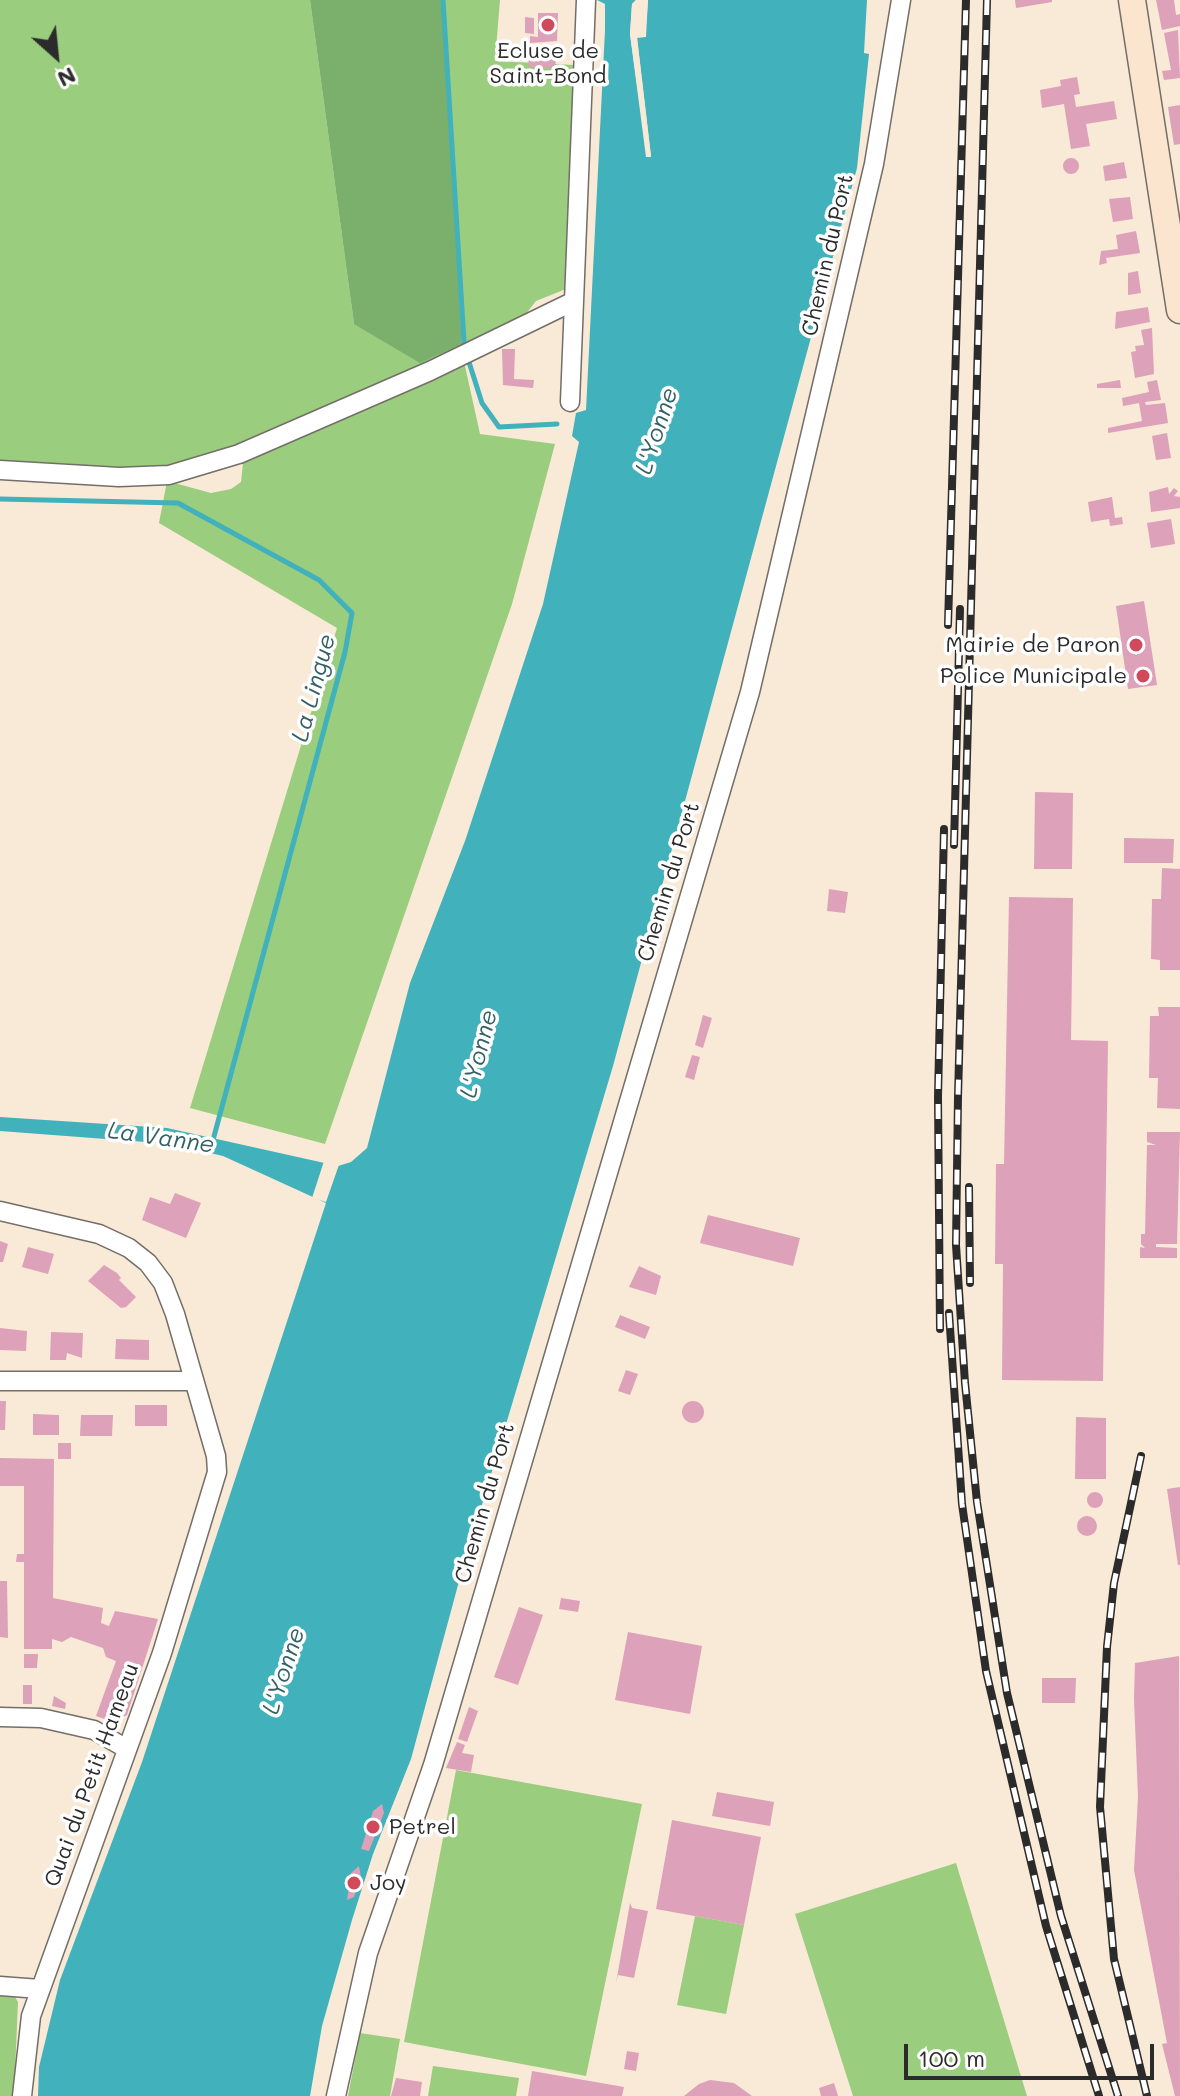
<!DOCTYPE html>
<style>
body{margin:0}
#map{position:relative;width:1180px;height:2096px;overflow:hidden;background:#f9e9d7;font-family:Mali,sans-serif}
canvas{display:block}
.north{position:absolute;left:16px;top:16px;width:80px;height:80px;-webkit-text-stroke:6px #fff;paint-order:stroke;rotate:153deg;font-size:22px;font-weight:700;line-height:32px;text-align:center;color:#2b2b2b}
.north::after{content:'';display:block;margin:auto;width:28px;height:36px;background:#2b2b2b;clip-path:polygon(50% 0,100% 100%,50% 72%,0 100%)}
.scale{position:absolute;left:904px;top:2044px;width:250px;height:36px;box-sizing:border-box;border:4px solid #2b2b2b;border-top:0;padding-left:10px;font-size:24px;line-height:28px;white-space:nowrap;color:#2b2b2b;-webkit-text-stroke:6px #fff;paint-order:stroke}
</style>
<div id="map">
<canvas width="1180" height="2096"></canvas>
<div class="north">N</div>
<div class="scale">100 m</div>
</div>
<script>
const g = document.querySelector('canvas').getContext('2d');
g.lineJoin = 'round';
function paint(path, color) { g.fillStyle = color; g.fill(path, 'evenodd'); }
const toPath = rows => new Path2D(rows.map(r => 'M' + r).join(''));
function trace(path, color, width, dash) { g.strokeStyle = color; g.lineWidth = width; g.lineCap = dash ? 'butt' : 'round'; g.setLineDash(dash || []); g.stroke(path); }
function label(font, color, halo, rows, align = 'center') {
  g.font = font + ' Mali,sans-serif'; g.lineWidth = 7; g.setLineDash([]); g.textBaseline = 'middle'; g.strokeStyle = halo; g.fillStyle = color; for (const [text, x, y, turn = 0] of rows) {
    g.save(); g.translate(x, y); g.rotate((+turn || 0) * Math.PI / 180); g.textAlign = isNaN(turn) ? turn : align; if (halo) g.strokeText(text, 0, 0); g.fillText(text, 0, 0); g.restore();
  }
}
paint(toPath([
 [0,0,310,0,354,324,462,343,442,0,500,0,495,61,574,65,566,289,536,301,525,315,463,347,247,443,166,471,0,464],
 [463,357,480,434,555,444,512,604,325,1144,190,1108,337,628,159,523,167,481,211,493,231,489,241,482,243,463,251,452],
 [456,1770,642,1804,586,2076,404,2042],
 [956,1863,1027,2096,853,2096,795,1914],
 [695,1916,744,1925,726,2014,677,2005],
 [0,1995,14,1995,18,2002,14,2096,0,2096],
 [360,2033,400,2039,390,2096,348,2096],
 [433,2066,519,2078,516,2096,428,2096]
]), '#9acd7d');
paint(toPath([
 [310,0,442,0,462,344,420,363,354,324]
]), '#7bb06c');
paint(toPath([
 [597,0,636,0,632,4,630,34,647,157,651,156,637,37,645,37,648,0,867,0,864,53,869,54,857,168,613,1066,458,1585,411,1759,373,1854,352,1920,322,2026,310,2096,38,2096,39,2067,60,1980,142,1762,326,1203,223,1156,172,1144,0,1131,0,1117,167,1128,338,1166,351,1162,367,1148,410,983,465,841,543,604,579,442,572,436,576,413,586,410,605,30,605,4]
]), '#41b1bb');
paint(toPath([
 [636,0,640,0,640,4,636,8,634,34,642,33,644,0,648,0,646,37,637,38,651,157,646,157,630,34,632,4],
 [325,1158,340,1162,326,1202,312,1198]
]), '#f9e9d7');
trace(toPath([
 [443,0,464,342],
 [468,359,482,403,499,427,557,424],
 [0,499,178,503,319,580,352,613,345,652,213,1140]
]), '#41b1bb', 5);
paint(toPath([
 [1015,0,1052,0,1052,2,1016,8],
 [1156,0,1174,0,1176,15,1180,14,1180,26,1162,30],
 [538,13,558,13,557,41,530,43,530,36,538,37],
 [525,17,534,18,534,34,525,33],
 [1178,30,1180,78,1164,80,1162,71,1171,70,1164,33],
 [529,58,556,59,555,68,528,67],
 [1077,77,1080,94,1074,95,1076,107,1114,101,1117,119,1086,124,1090,146,1071,149,1064,104,1042,108,1040,90,1061,86,1060,80],
 [1180,105,1180,144,1174,145,1168,107],
 '1063 166a8 8 0 1 1 16 0a8 8 0 1 1-16 0Z',
 [1124,162,1127,178,1105,181,1103,166],
 [1130,197,1133,219,1113,222,1109,199],
 [1136,231,1140,253,1106,258,1107,263,1099,265,1101,251,1118,249,1116,235],
 [1138,271,1141,293,1128,295,1128,273],
 [1148,307,1150,322,1115,329,1116,312],
 [1152,328,1154,374,1135,378,1131,352,1136,351,1135,346,1144,345,1141,330],
 [502,349,515,349,514,379,534,380,533,388,503,385],
 [1120,380,1121,388,1097,388,1097,384],
 [1157,380,1161,400,1145,402,1146,405,1165,403,1168,423,1108,433,1108,428,1142,421,1139,403,1123,406,1122,398,1149,392,1147,382],
 [1167,433,1171,458,1156,460,1152,436],
 [1168,487,1169,494,1174,488,1178,491,1174,496,1180,497,1180,508,1151,512,1149,492],
 [1112,497,1115,518,1122,517,1123,524,1110,526,1109,519,1091,522,1088,502],
 [1171,519,1175,544,1151,548,1147,523],
 [1144,601,1157,685,1128,689,1116,606],
 [1035,792,1073,793,1072,869,1034,869],
 [1124,838,1174,839,1173,863,1124,863],
 [1162,868,1180,869,1180,970,1160,970,1160,960,1151,959,1152,899,1161,899],
 [829,889,848,892,845,913,827,911],
 [1009,897,1073,898,1071,1040,1108,1041,1103,1381,1002,1380,1003,1264,995,1264,996,1164,1004,1164],
 [1158,1007,1180,1007,1180,1109,1157,1108,1158,1078,1149,1078,1150,1016,1159,1016],
 [703,1015,712,1018,703,1048,695,1045],
 [692,1055,700,1057,694,1080,685,1077],
 [1147,1132,1180,1132,1177,1244,1156,1244,1156,1247,1177,1248,1177,1258,1140,1258,1140,1247,1145,1248,1141,1244,1141,1234,1145,1234,1147,1145,1156,1145,1147,1142],
 [175,1193,201,1203,186,1238,142,1220,150,1197,170,1204],
 [708,1215,800,1238,793,1266,700,1243],
 [0,1241,8,1244,3,1262,0,1262],
 [28,1247,54,1254,48,1274,22,1267],
 [104,1265,117,1273,121,1278,119,1280,136,1297,126,1307,121,1308,88,1281],
 [639,1266,661,1276,656,1295,629,1287],
 [620,1315,650,1327,645,1339,615,1327],
 [0,1328,27,1331,26,1351,0,1350],
 [51,1332,83,1333,82,1358,67,1353,66,1360,50,1360],
 [116,1339,149,1340,149,1360,115,1359],
 [626,1370,638,1374,630,1395,618,1391],
 '682 1412a11 11 0 1 1 22 0a11 11 0 1 1-22 0Z',
 [0,1401,6,1401,5,1430,0,1430],
 [135,1405,167,1405,167,1426,135,1426],
 [33,1414,59,1415,59,1435,33,1435],
 [81,1415,113,1415,112,1436,80,1436],
 [1076,1417,1106,1418,1106,1479,1075,1479],
 [58,1443,71,1443,71,1459,58,1459],
 [0,1458,54,1459,53,1598,103,1608,101,1623,109,1626,115,1611,158,1619,127,1715,113,1722,96,1716,116,1661,106,1657,103,1648,71,1637,62,1642,52,1639,52,1649,24,1649,24,1562,16,1562,17,1554,24,1554,24,1486,0,1486],
 [1180,1487,1180,1565,1178,1565,1167,1489],
 '1087 1500a8 8 0 1 1 16 0a8 8 0 1 1-16 0Z',
 '1077 1526a10 10 0 1 1 20 0a10 10 0 1 1-20 0Z',
 [0,1581,7,1581,8,1638,0,1637],
 [561,1598,580,1601,578,1612,559,1609],
 [519,1607,543,1615,518,1685,494,1677],
 [628,1632,702,1646,690,1714,615,1700],
 [24,1654,38,1654,37,1668,24,1668],
 [1179,1656,1180,2096,1175,2096,1162,2044,1167,2043,1134,1870,1138,1797,1134,1699,1135,1663],
 [1042,1678,1076,1678,1075,1703,1042,1703],
 [23,1685,32,1685,32,1704,23,1704],
 [54,1696,66,1703,65,1709,52,1706],
 [469,1707,478,1711,467,1742,458,1739],
 [457,1742,465,1745,462,1753,474,1755,471,1772,446,1768],
 [717,1792,774,1802,770,1826,712,1816],
 [382,1804,384,1813,369,1851,361,1849,373,1811],
 [672,1820,761,1837,744,1925,656,1909],
 [359,1866,361,1877,354,1897,347,1900,351,1873],
 [630,1903,632,1908,648,1911,634,1978,618,1975,616,1983],
 [627,2051,639,2053,636,2071,624,2069],
 [532,2071,624,2087,622,2096,528,2096],
 [396,2078,422,2082,420,2096,391,2096],
 [710,2080,734,2083,752,2096,684,2096,699,2084],
 [834,2083,838,2096,821,2096,819,2088]
]), '#dda1b9');
const minor = toPath([
 [570,402,586,0],
 [0,470,119,477,169,475,239,454,430,371,572,302],
 [0,1211,99,1234,129,1248,148,1263,163,1283,175,1314,216,1456,217,1472,162,1653,31,2016,22,2096],
 [0,1381,193,1381],
 [0,1717,41,1718,94,1730,127,1749],
 [0,1986,40,1989],
 [336,2096,368,1953,433,1765,750,692,874,164,901,0]
]);
const secondary = toPath([
 [1132,0,1180,310]
]);
trace(minor, '#736e67', 21);
trace(secondary, '#736e67', 29);
trace(minor, '#fff', 18);
trace(secondary, '#fbe5cf', 26);
const rail = toPath([
 [987,0,958,1097,956,1245,965,1383,977,1502,1007,1693,1061,1916,1118,2096],
 [948,625,966,0],
 [954,845,960,609],
 [969,1187,970,1283],
 [949,1313,962,1504,986,1671,1046,1926,1099,2096],
 [940,1329,938,1097,944,829],
 [1141,1456,1114,1583,1107,1647,1100,1807,1114,1959,1147,2096]
]);
trace(rail, '#2b2b2b', 8);
trace(rail, '#fff', 5, [15]);
for (const [x, y, r, color] of [
 [548,25,8,"#d1495b"],
 [1136,645,8,"#d1495b"],
 [1143,676,8,"#d1495b"],
 [373,1827,8,"#d1495b"],
 [354,1883,8,"#d1495b"]
]) { const dot = new Path2D(); dot.arc(x, y, r, 0, 2 * Math.PI); g.fillStyle = color; g.fill(dot); trace(dot, '#fff', 3); }
label('22px', '#2b2b2b', '#fff', [
 ["Ecluse de",548,51,"center"],
 ["Saint-Bond",548,76,"center"],
 ["Mairie de Paron",1120,645],
 ["Police Municipale",1127,676],
 ["Petrel",389,1827,"left"],
 ["Joy",370,1883,"left"]
], 'right');
label('22px', '#2b2b2b', '#fff', [
 ["Chemin du Port",828,255,-77],
 ["Chemin du Port",669,882,-73],
 ["Chemin du Port",485,1503,-74],
 ["Quai du Petit Hameau",92,1775,-70]
]);
label('italic 24px', '#346165', '#fff', [
 ["L'Yonne",657,431,-72],
 ["La Lingue",314,688,-75],
 ["L'Yonne",479,1054,-76],
 ["La Vanne",161,1138,8],
 ["L'Yonne",284,1671,-72]
]);
</script>
